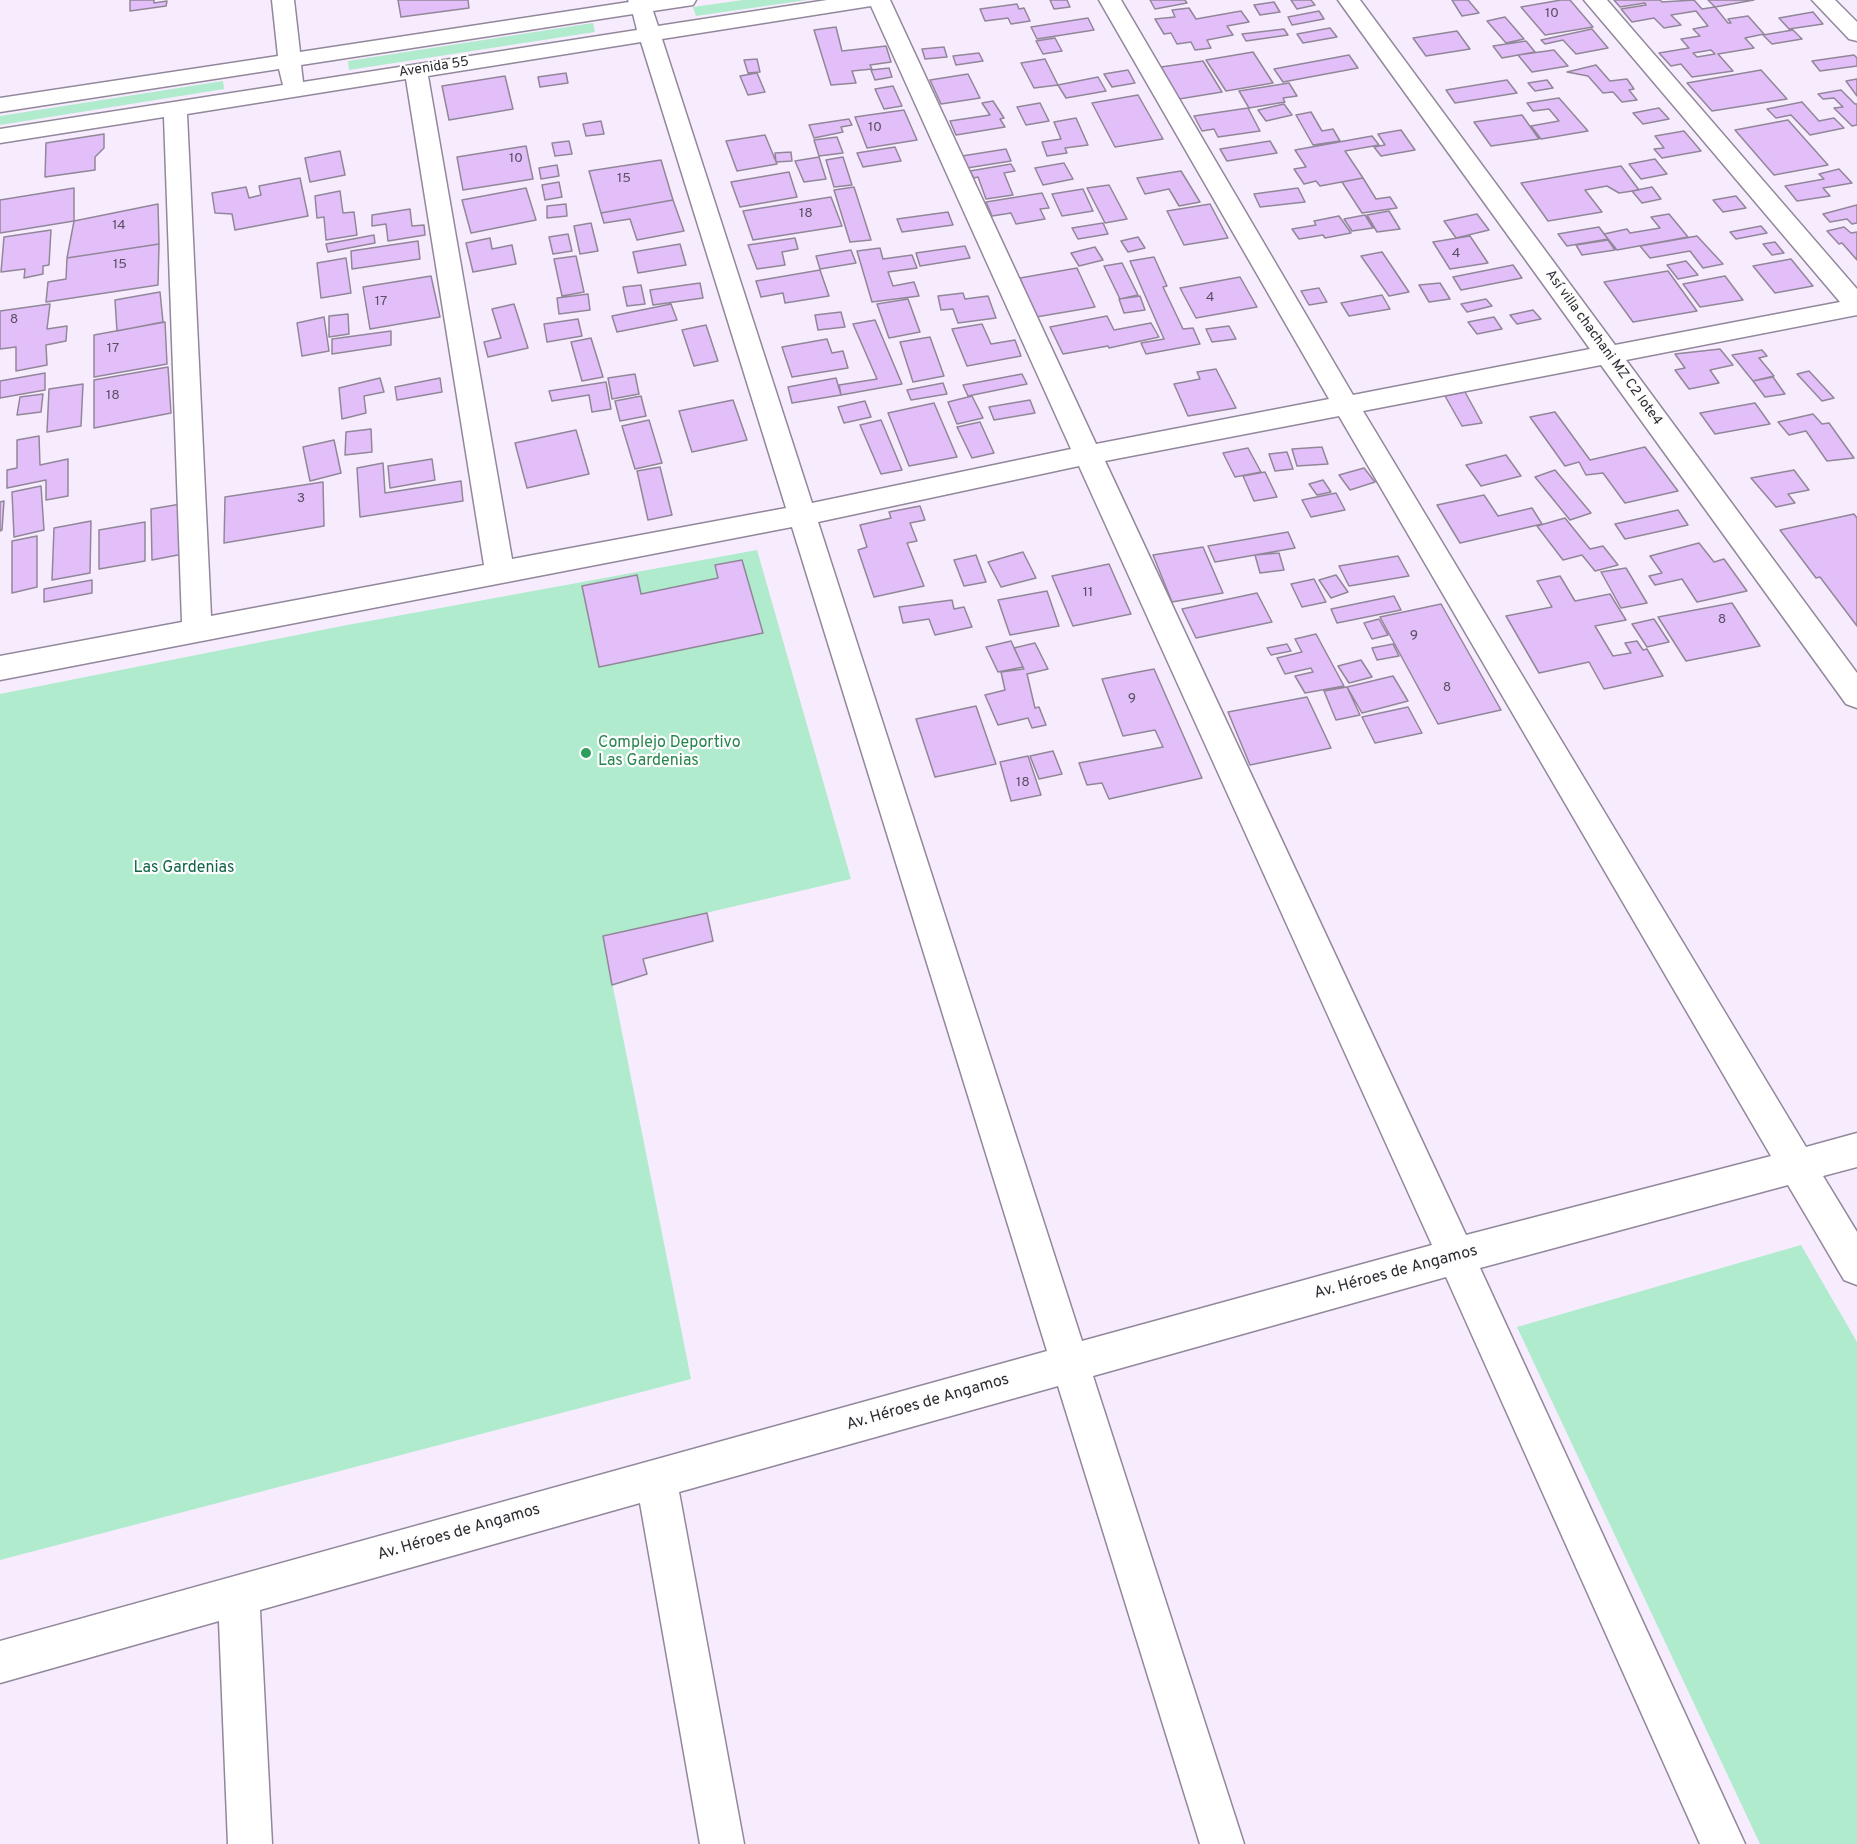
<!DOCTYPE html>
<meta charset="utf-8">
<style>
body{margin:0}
canvas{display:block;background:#f6ecfd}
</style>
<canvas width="1857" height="1844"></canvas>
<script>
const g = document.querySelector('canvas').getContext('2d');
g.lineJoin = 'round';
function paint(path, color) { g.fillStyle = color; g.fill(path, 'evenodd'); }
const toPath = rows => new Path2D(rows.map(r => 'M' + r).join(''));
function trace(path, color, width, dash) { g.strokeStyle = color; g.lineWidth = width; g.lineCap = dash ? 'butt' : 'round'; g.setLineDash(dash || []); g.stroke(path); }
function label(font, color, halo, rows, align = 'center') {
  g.font = font + ' Overpass,sans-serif'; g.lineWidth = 4.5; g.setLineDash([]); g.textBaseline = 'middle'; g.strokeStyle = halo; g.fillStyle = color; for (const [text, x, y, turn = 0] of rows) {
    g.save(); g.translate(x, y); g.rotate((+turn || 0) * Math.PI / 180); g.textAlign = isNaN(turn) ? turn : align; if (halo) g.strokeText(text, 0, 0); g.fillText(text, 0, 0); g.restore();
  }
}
paint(toPath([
 [743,0,807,0,696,16,693,7],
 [593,23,595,32,349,70,348,61],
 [223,81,224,89,0,125,0,116],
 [757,550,851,879,603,937,691,1379,0,1560,0,694,342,626],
 [1801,1245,1857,1342,1857,1844,1760,1844,1517,1327]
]), '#b0ebcd');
const building = toPath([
 [130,0,154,0,154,3,167,1,166,6,130,11,130,0],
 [398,0,468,0,469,8,401,17,398,0],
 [1050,0,1067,0,1070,7,1054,9,1050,0],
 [1150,0,1185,0,1187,3,1155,9,1150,0],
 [1291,0,1311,0,1315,5,1297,9,1291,0],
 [1452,0,1468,0,1479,13,1462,16,1452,0],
 [1561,0,1570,0,1593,27,1545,35,1521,7,1561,0],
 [1614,0,1660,0,1662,2,1694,0,1702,9,1715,7,1728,23,1731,23,1728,19,1748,16,1764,34,1745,38,1754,48,1718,54,1733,71,1692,77,1681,64,1671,66,1659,53,1689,48,1681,39,1700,36,1693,29,1708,26,1696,11,1671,15,1681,25,1664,28,1654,18,1632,22,1621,9,1646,5,1645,3,1620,7,1614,0],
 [1711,50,1715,54,1697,57,1693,53,1711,50],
 [1708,0,1754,0,1715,7,1708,0],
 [1274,2,1280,12,1260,15,1254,5,1274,2],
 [1017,4,1019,9,1024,8,1030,21,1011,24,1008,18,985,21,980,9,1017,4],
 [1189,8,1196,19,1241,11,1249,22,1227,26,1233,35,1207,40,1211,48,1195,50,1191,42,1177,44,1171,33,1164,34,1155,19,1175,17,1172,10,1189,8],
 [1319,11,1324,19,1292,25,1288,17,1319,11],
 [1813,12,1823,24,1789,29,1779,18,1813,12],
 [1505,17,1524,39,1506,43,1487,21,1505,17],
 [1088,18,1094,30,1037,39,1031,27,1088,18],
 [836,27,842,51,886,46,891,62,870,65,872,69,852,71,856,83,831,85,814,30,836,27],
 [1330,28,1337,37,1303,43,1297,34,1330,28],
 [1284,29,1288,35,1246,41,1242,34,1284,29],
 [1592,29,1608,48,1576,54,1563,40,1545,44,1541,40,1592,29],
 [1793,30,1802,39,1772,44,1763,35,1793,30],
 [1457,31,1470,49,1426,56,1413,38,1457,31],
 [1055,38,1062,51,1043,54,1036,41,1055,38],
 [1526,41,1535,52,1502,58,1493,46,1526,41],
 [944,47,947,57,925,59,922,49,944,47],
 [1554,50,1568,66,1532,72,1518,55,1554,50],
 [1253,52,1273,83,1226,91,1206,60,1253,52],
 [979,53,983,61,956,65,953,56,979,53],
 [1349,55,1358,68,1283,82,1274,69,1349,55],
 [1854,55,1857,58,1857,66,1820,71,1812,61,1854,55],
 [757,59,760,72,748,73,744,60,757,59],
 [1045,59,1058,85,1034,88,1021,63,1045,59],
 [1203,61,1222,92,1179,99,1161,67,1203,61],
 [1596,65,1610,81,1627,79,1634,89,1629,90,1637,100,1622,102,1613,92,1603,93,1588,76,1567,72,1596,65],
 [889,68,892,77,875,80,871,70,889,68],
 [1128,70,1135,83,1112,87,1104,74,1128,70],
 [1761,70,1787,99,1712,111,1687,83,1761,70],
 [566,73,568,83,540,87,538,77,566,73],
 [757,73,765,92,748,95,740,76,757,73],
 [968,74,980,98,941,104,930,80,968,74],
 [505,76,513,109,449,120,442,86,505,76],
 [1098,77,1106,91,1066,98,1058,85,1098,77],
 [1857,79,1857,96,1846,81,1857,79],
 [1507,80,1517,93,1455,103,1446,90,1507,80],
 [1547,80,1553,88,1535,91,1528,83,1547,80],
 [1289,83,1297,96,1283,98,1285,102,1249,108,1239,91,1289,83],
 [893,86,902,106,884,109,875,89,893,86],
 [1841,90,1855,104,1857,104,1857,125,1852,126,1834,108,1843,107,1834,98,1823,99,1818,94,1841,90],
 [1138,95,1163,139,1115,147,1092,103,1138,95],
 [1559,98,1588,131,1541,139,1531,126,1559,121,1549,109,1533,111,1527,103,1559,98],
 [993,101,1004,118,1000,119,1005,127,956,135,950,121,990,115,982,103,993,101],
 [1802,102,1819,121,1834,118,1844,128,1810,135,1791,115,1776,118,1767,109,1802,102],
 [1040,103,1049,121,1026,125,1017,107,1040,103],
 [1284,104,1292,115,1266,121,1258,110,1284,104],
 [1248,108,1260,131,1218,137,1214,129,1202,131,1194,116,1248,108],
 [1659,108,1669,119,1643,124,1633,113,1659,108],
 [904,110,917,140,867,148,855,117,904,110],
 [1311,112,1322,131,1333,129,1340,141,1313,145,1296,115,1311,112],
 [1522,115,1539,139,1491,146,1474,122,1522,115],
 [1076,118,1088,145,1065,148,1067,153,1047,156,1042,142,1061,139,1054,122,1076,118],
 [849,119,852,125,841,127,843,132,814,138,809,125,849,119],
 [1788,120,1828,165,1774,175,1735,130,1788,120],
 [601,121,604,134,586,136,583,124,601,121],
 [1401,130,1415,150,1381,156,1374,147,1385,145,1378,134,1401,130],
 [1684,131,1701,151,1662,158,1654,149,1664,148,1655,136,1684,131],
 [104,134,104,148,95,157,95,170,45,177,46,143,104,134],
 [765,135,777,164,737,171,726,141,765,135],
 [1372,136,1379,145,1345,151,1363,178,1320,186,1316,181,1304,184,1294,169,1306,167,1295,150,1372,136],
 [837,137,843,153,819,156,814,140,837,137],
 [569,141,572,154,555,156,552,143,569,141],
 [1270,141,1277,153,1227,161,1220,149,1270,141],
 [526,146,533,179,463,190,457,157,526,146],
 [895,147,901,161,863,167,857,153,895,147],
 [1006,149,1011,161,967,168,962,156,1006,149],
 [340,151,345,175,310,182,305,158,340,151],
 [791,152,792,161,776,162,775,153,791,152],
 [819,157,826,179,804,182,795,161,819,157],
 [843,157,852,185,834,187,826,160,843,157],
 [1655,159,1667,174,1641,179,1629,164,1655,159],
 [661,160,673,200,601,213,589,171,661,160],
 [1064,163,1073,179,1043,185,1035,168,1064,163],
 [1011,164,1015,171,1004,173,1013,195,986,199,978,177,974,178,970,171,1011,164],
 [557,165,559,176,541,179,539,168,557,165],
 [1621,166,1639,190,1619,193,1607,186,1585,190,1602,212,1548,221,1521,183,1621,166],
 [1839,169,1852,183,1823,188,1830,196,1797,201,1785,186,1824,179,1819,174,1839,169],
 [1181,171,1200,202,1179,206,1169,189,1145,194,1137,178,1181,171],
 [789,172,797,197,740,207,731,182,789,172],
 [300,178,308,216,235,230,232,214,215,213,212,193,246,187,249,198,261,195,259,186,300,178],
 [1363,178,1376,199,1390,197,1397,208,1362,213,1342,182,1363,178],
 [559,182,562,197,545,200,542,185,559,182],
 [1109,185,1127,219,1105,223,1087,188,1109,185],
 [854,187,871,240,850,242,834,190,854,187],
 [1652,187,1661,199,1642,203,1632,191,1652,187],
 [74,188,74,221,0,233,0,200,74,188],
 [526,188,536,220,471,233,462,200,526,188],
 [1298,188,1305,202,1260,207,1254,194,1298,188],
 [1083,189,1093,211,1062,216,1052,194,1083,189],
 [340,191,343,213,354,212,357,235,326,240,324,217,317,218,315,196,340,191],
 [1042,193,1049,208,1040,209,1045,219,1016,224,1011,213,992,216,986,202,1042,193],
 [1736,196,1746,208,1723,212,1713,200,1736,196],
 [831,197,842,226,753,240,743,211,831,197],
 [673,200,684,231,637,240,630,219,604,223,601,213,673,200],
 [158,204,159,244,67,258,74,221,158,204],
 [566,204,567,216,547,218,547,206,566,204],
 [1210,204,1228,238,1184,245,1167,211,1210,204],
 [1857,205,1857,223,1852,224,1847,219,1830,222,1823,214,1857,205],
 [410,209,412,226,424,225,425,235,388,241,386,224,372,226,372,215,410,209],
 [1389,211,1400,229,1377,232,1367,215,1389,211],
 [948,212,953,225,902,232,897,219,948,212],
 [1477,214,1489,230,1456,238,1444,221,1477,214],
 [1669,214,1688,237,1617,250,1604,234,1627,229,1630,233,1660,228,1651,217,1669,214],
 [1365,215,1373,228,1352,231,1344,219,1365,215],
 [1339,216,1351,233,1325,238,1323,235,1299,239,1292,229,1316,225,1314,221,1339,216],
 [591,223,598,251,580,254,574,226,591,223],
 [1103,223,1108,234,1078,239,1072,228,1103,223],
 [1761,226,1767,233,1736,239,1730,232,1761,226],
 [1599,227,1608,239,1567,246,1558,234,1599,227],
 [1844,227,1851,233,1857,232,1857,260,1842,243,1839,244,1827,231,1844,227],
 [51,230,49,265,43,266,43,274,24,278,25,269,1,272,4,237,51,230],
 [568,234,572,251,553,254,549,237,568,234],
 [374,235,375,243,328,252,326,244,374,235],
 [1470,236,1488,263,1450,269,1433,242,1470,236],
 [1697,236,1723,264,1703,268,1690,251,1650,258,1640,246,1697,236],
 [1138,237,1145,248,1128,252,1121,241,1138,237],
 [490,238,492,249,512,245,516,264,473,272,466,243,490,238],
 [795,238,798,249,782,252,785,265,757,269,748,245,795,238],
 [1608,240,1615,250,1582,255,1576,245,1608,240],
 [418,241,420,259,352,269,351,251,418,241],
 [1775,242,1784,253,1772,255,1763,244,1775,242],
 [159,244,158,285,46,302,48,282,66,279,67,258,159,244],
 [680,244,686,265,638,273,633,252,680,244],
 [965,246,970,258,920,266,916,253,965,246],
 [1095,247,1103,260,1079,266,1071,253,1095,247],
 [880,248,883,259,912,255,917,268,888,272,893,286,914,282,919,296,872,302,857,251,880,248],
 [851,250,856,263,820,269,816,256,851,250],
 [1382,252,1409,292,1389,296,1361,256,1382,252],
 [576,256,584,292,562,296,554,259,576,256],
 [1154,257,1167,286,1163,287,1183,329,1193,328,1200,344,1146,354,1141,343,1164,339,1130,261,1154,257],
 [346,258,351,293,321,298,317,263,346,258],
 [1791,259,1813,286,1775,293,1753,266,1791,259],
 [1686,261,1698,275,1678,279,1667,265,1686,261],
 [1122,263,1138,295,1120,299,1104,266,1122,263],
 [1513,265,1522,278,1461,290,1453,277,1513,265],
 [1077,268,1095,307,1036,317,1020,278,1077,268],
 [820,270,829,296,785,303,783,293,761,297,756,281,820,270],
 [1668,271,1697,311,1633,322,1604,282,1668,271],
 [431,276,440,317,370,329,363,287,431,276],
 [1725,276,1743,300,1700,307,1683,284,1725,276],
 [1240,277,1257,307,1196,318,1180,288,1240,277],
 [700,283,703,298,653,305,650,290,700,283],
 [1440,283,1450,299,1429,302,1419,285,1440,283],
 [641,285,645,304,627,306,623,287,641,285],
 [1319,288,1327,302,1309,305,1301,291,1319,288],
 [160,292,163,322,117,331,115,300,160,292],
 [963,293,965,299,988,296,996,318,958,323,953,309,941,310,938,296,963,293],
 [588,294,590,310,559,314,557,298,588,294],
 [1382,295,1390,309,1349,316,1341,303,1382,295],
 [1140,296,1145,310,1124,313,1119,299,1140,296],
 [908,299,920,332,889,338,877,304,908,299],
 [1486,299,1492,306,1467,312,1461,304,1486,299],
 [50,304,47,329,67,326,66,341,46,345,47,365,16,371,16,347,0,349,0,311,50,304],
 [514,304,528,348,488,357,484,342,501,338,492,309,514,304],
 [671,304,677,320,617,332,612,316,671,304],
 [1533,310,1541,319,1517,324,1510,315,1533,310],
 [841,312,845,327,818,330,815,315,841,312],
 [348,314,349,334,329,337,329,316,348,314],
 [1107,316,1114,330,1151,323,1159,337,1109,348,1108,346,1063,354,1050,327,1107,316],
 [324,317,329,351,302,356,297,323,324,317],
 [1494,317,1502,329,1477,334,1468,322,1494,317],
 [578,319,582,336,547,342,544,324,578,319],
 [875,320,902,384,841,395,839,385,877,379,853,324,875,320],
 [165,322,167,364,94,377,94,335,165,322],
 [982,324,991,344,1015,340,1021,356,967,366,952,329,982,324],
 [706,325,718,361,694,366,682,330,706,325],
 [1229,326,1236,339,1212,342,1206,329,1229,326],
 [391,331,391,345,332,354,332,339,391,331],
 [930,337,944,376,913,382,900,342,930,337],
 [591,338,603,377,582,381,571,342,591,338],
 [827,339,832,353,843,351,848,368,792,377,782,347,827,339],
 [1720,349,1733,365,1710,370,1719,383,1689,389,1675,370,1685,368,1675,354,1720,349],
 [1762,350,1767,356,1759,358,1774,376,1753,381,1732,355,1762,350],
 [168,367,171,413,94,428,94,380,168,367],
 [1216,369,1236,408,1188,416,1174,384,1200,379,1197,372,1216,369],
 [1809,371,1834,398,1822,401,1797,374,1809,371],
 [45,373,45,390,0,398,0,381,45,373],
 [635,374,639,394,612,399,608,378,635,374],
 [1022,374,1027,384,968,396,963,385,1022,374],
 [1773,377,1785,394,1765,397,1753,381,1773,377],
 [380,378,384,392,364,396,366,413,342,419,339,388,380,378],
 [440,378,442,392,397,400,395,387,440,378],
 [836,378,841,395,792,403,788,387,836,378],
 [606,382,611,409,592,412,589,395,552,401,549,391,606,382],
 [943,383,947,394,911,400,907,390,943,383],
 [83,384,81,426,47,432,49,389,83,384],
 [1465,392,1482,423,1462,426,1445,396,1465,392],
 [43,394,41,412,17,415,20,397,43,394],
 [641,396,646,416,620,421,615,401,641,396],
 [972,396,983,418,957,424,948,402,972,396],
 [733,400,747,440,692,452,679,411,733,400],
 [1030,400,1035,413,994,420,989,407,1030,400],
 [865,401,871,417,844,423,838,407,865,401],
 [934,403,957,457,909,466,888,413,934,403],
 [1755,403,1770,424,1715,434,1700,413,1755,403],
 [1555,412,1590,460,1645,447,1678,491,1625,503,1603,473,1586,475,1579,462,1565,466,1530,417,1555,412],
 [1813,414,1822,424,1829,423,1854,458,1827,461,1806,431,1789,435,1778,422,1813,414],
 [649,420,662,463,635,469,622,426,649,420],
 [881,420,902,470,881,474,860,425,881,420],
 [980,422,994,453,972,458,957,427,980,422],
 [371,429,372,452,345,455,346,432,371,429],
 [576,430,589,474,527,488,515,443,576,430],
 [39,436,40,465,68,459,68,496,46,500,46,480,7,488,7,470,17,468,17,440,39,436],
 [334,440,341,473,310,481,303,447,334,440],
 [1322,447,1328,464,1297,466,1292,449,1322,447],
 [1248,448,1261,472,1235,477,1223,453,1248,448],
 [1287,452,1293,469,1275,471,1269,454,1287,452],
 [1506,455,1521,476,1481,486,1466,465,1506,455],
 [432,459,435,480,390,488,388,466,432,459],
 [383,463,385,493,461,481,463,501,360,517,357,468,383,463],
 [660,467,672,515,648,520,637,471,660,467],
 [1364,468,1375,482,1350,490,1339,475,1364,468],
 [1555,470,1591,513,1570,520,1535,477,1555,470],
 [1794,470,1809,490,1788,494,1795,503,1776,507,1751,478,1794,470],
 [1265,472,1277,497,1254,501,1243,476,1265,472],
 [1323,480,1331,492,1317,495,1309,484,1323,480],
 [323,482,324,526,224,543,225,497,323,482],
 [41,486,44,530,14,537,12,492,41,486],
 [1336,493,1345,510,1311,517,1302,500,1336,493],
 [1484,495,1498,516,1532,508,1542,524,1460,543,1437,505,1484,495],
 [4,501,2,530,0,531,0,502,4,501],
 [181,504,183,554,152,560,151,509,181,504],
 [920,506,925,520,910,523,917,541,907,543,924,586,874,597,858,550,867,547,860,525,891,518,889,512,920,506],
 [1678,510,1688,525,1625,539,1615,524,1678,510],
 [1854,514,1857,518,1857,626,1820,577,1816,578,1780,530,1854,514],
 [1565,518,1590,549,1603,546,1618,565,1595,571,1582,555,1563,560,1537,526,1565,518],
 [91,521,90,573,52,580,54,528,91,521],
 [145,522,145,561,99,569,99,530,145,522],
 [1288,532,1295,548,1215,562,1208,546,1288,532],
 [37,536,37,587,12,593,12,541,37,536],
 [1699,543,1714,562,1724,559,1747,591,1697,602,1682,579,1655,585,1649,576,1662,573,1650,556,1699,543],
 [1203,547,1223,593,1172,602,1153,555,1203,547],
 [1023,552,1036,578,1001,587,988,562,1023,552],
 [1279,553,1284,570,1260,573,1255,555,1279,553],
 [976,555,986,582,964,586,954,560,976,555],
 [1398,556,1409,576,1349,586,1339,566,1398,556],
 [742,560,763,633,599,667,582,586,637,575,641,594,718,578,715,565,742,560],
 [1109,564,1131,614,1073,626,1052,576,1109,564],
 [1626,568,1647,603,1621,608,1601,572,1626,568],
 [1336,575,1348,592,1331,598,1319,580,1336,575],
 [1560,576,1575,601,1610,594,1626,620,1595,626,1613,656,1631,653,1625,643,1637,641,1643,650,1647,649,1663,676,1604,689,1589,662,1539,673,1506,616,1552,607,1537,581,1560,576],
 [1314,579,1326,602,1302,607,1291,584,1314,579],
 [92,580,92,593,44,602,44,589,92,580],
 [1047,591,1059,626,1010,635,998,600,1047,591],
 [1257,593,1272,622,1196,638,1182,609,1257,593],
 [1394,596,1401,610,1337,623,1331,609,1394,596],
 [952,600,954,609,964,607,972,627,935,635,929,619,903,623,899,607,952,600],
 [1732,603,1760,646,1686,661,1658,617,1732,603],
 [1441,604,1501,710,1438,724,1380,617,1441,604],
 [1379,619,1388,635,1372,639,1364,623,1379,619],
 [1654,619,1669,642,1647,647,1632,624,1654,619],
 [1316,634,1344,686,1305,693,1295,676,1313,672,1311,668,1285,674,1277,658,1302,652,1295,639,1316,634],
 [1011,641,1023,667,998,672,986,647,1011,641],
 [1035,643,1048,669,1027,674,1035,708,1039,707,1046,725,1032,728,1028,718,998,725,985,695,1005,690,1001,672,1024,669,1014,648,1035,643],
 [1287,644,1291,651,1271,655,1267,648,1287,644],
 [1393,644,1399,656,1377,660,1372,648,1393,644],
 [1361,660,1372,677,1349,683,1338,666,1361,660],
 [1154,669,1202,778,1109,799,1102,783,1087,785,1079,763,1163,747,1155,730,1123,736,1102,679,1154,669],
 [1393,676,1408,701,1362,713,1347,687,1393,676],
 [1347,687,1360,715,1336,720,1324,691,1347,687],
 [1307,697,1331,748,1250,765,1228,712,1307,697],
 [976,706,996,764,935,777,916,719,976,706],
 [1408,707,1422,733,1375,743,1362,717,1408,707],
 [1053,751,1062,774,1039,779,1030,756,1053,751],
 [1028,756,1041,795,1011,801,1000,762,1028,756],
 [707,913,713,941,643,959,647,974,612,985,603,936,707,913]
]);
paint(building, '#e2bff9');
trace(building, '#928799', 1.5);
const minor = toPath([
 [272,0,294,0,300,52,629,2,628,0,696,0,693,5,653,11,658,26,827,0,890,0,1096,444,1329,399,1099,0,1121,0,1353,395,1590,349,1338,0,1360,0,1615,345,1840,302,1584,0,1607,0,1857,289,1857,315,1626,360,1857,673,1857,708,1846,704,1601,365,1363,411,1806,1147,1857,1133,1857,1167,1823,1176,1857,1232,1857,1285,1844,1280,1788,1185,1480,1268,1745,1844,1700,1844,1446,1277,1093,1376,1244,1844,1200,1844,1058,1386,679,1492,744,1844,700,1844,640,1503,260,1610,272,1844,228,1844,219,1621,0,1683,0,1641,1047,1351,792,527,0,680,0,656,182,622,164,117,0,143,0,129,283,85,279,69,0,112,0,98,278,56,272,0],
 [871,6,1071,449,812,503,662,39,871,6],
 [633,14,637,30,303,82,301,65,633,14],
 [641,42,786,508,512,559,428,76,641,42],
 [406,79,484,565,211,616,187,114,406,79],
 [1339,416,1771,1156,1466,1235,1105,461,1339,416],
 [1079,466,1432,1245,1082,1341,818,522,1079,466],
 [1812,0,1835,0,1857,22,1857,41,1849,39,1812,0]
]);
trace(minor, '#93889b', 3);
paint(minor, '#fff');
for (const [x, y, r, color] of [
 [586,753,6,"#2e9e5b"]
]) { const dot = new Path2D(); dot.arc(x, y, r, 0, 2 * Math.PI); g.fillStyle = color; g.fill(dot); trace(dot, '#fdfdfd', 2); }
label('14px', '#5b4f63', null, [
 ["10",1552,14],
 ["10",875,128],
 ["10",516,159],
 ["15",624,179],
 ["18",806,214],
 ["14",119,226],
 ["4",1456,254],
 ["15",120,265],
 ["4",1210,298],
 ["17",381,302],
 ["8",14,320],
 ["17",113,349],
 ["18",113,396],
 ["3",301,499],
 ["11",1088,593],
 ["8",1722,620],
 ["9",1414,636],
 ["8",1447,688],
 ["9",1132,699],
 ["18",1023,783]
]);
label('14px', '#2e2a31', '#fdfdfd', [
 ["Avenida 55",434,68,-9],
 ["Así villa chachani MZ C2 lote4",1603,348,54]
]);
label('16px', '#27864d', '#fdfdfd', [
 ["Complejo Deportivo",598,744],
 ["Las Gardenias",598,762]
], 'left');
label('16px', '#0e6546', '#fdfdfd', [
 ["Las Gardenias",184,869]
]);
label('16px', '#2e2a31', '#fdfdfd', [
 ["Av. Héroes de Angamos",1396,1273,-15],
 ["Av. Héroes de Angamos",928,1403,-16],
 ["Av. Héroes de Angamos",459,1533,-16]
]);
</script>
